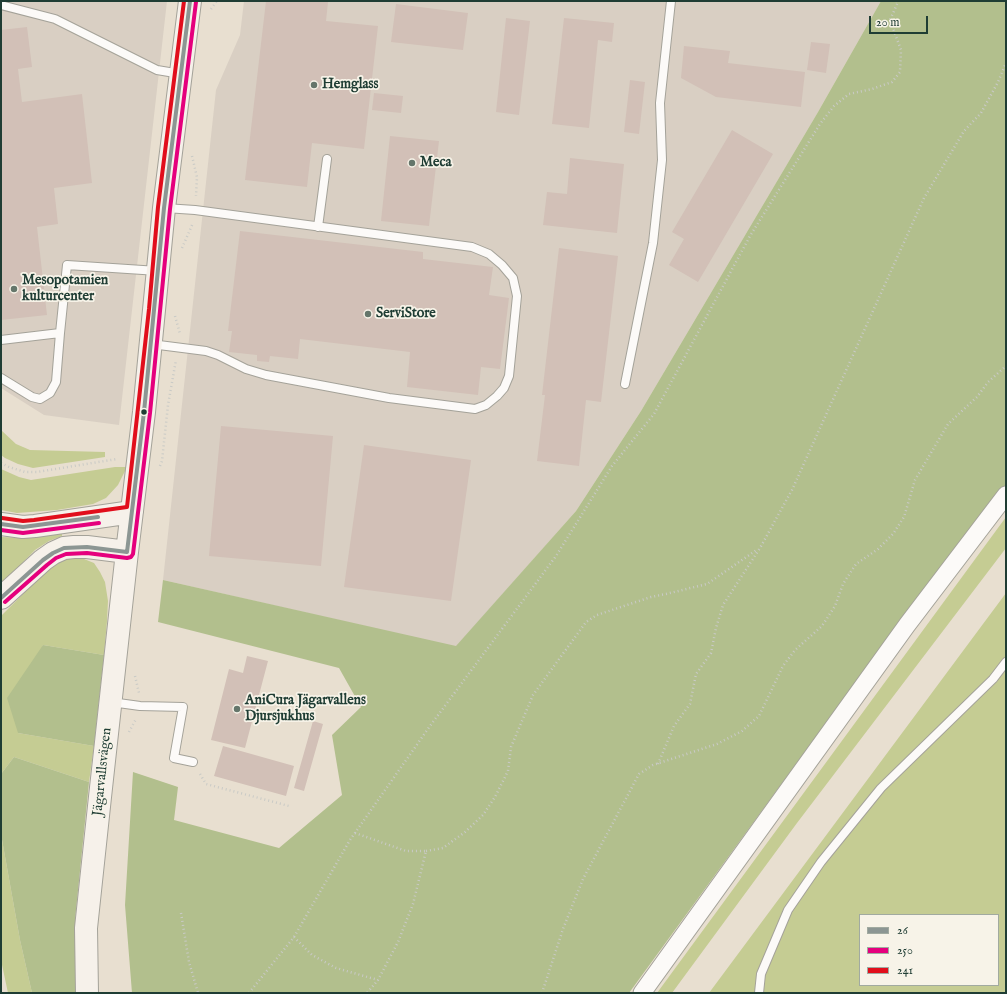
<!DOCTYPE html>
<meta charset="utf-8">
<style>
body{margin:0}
#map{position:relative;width:1007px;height:994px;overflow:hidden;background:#e8dfd0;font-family:"IM FELL English",serif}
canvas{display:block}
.frame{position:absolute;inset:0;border:2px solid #1f3d34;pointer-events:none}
.legend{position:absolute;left:859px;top:914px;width:140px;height:72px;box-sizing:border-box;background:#f7f3e8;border:1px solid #a1aaa0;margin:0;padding:5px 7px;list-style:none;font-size:12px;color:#1f3d34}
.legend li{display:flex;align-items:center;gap:8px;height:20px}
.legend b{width:20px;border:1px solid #a1aaa0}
.scale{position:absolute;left:869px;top:16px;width:59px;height:18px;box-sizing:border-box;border:2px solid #1f3d34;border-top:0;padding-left:5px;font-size:12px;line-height:14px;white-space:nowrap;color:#1f3d34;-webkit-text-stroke:3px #f7f3e8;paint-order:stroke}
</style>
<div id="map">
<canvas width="1007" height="994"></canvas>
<div class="frame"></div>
<ul class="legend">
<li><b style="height:5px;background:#8c9693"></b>26</li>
<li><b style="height:5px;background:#e5007d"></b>250</li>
<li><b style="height:5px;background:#e10e1c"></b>241</li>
</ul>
<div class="scale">20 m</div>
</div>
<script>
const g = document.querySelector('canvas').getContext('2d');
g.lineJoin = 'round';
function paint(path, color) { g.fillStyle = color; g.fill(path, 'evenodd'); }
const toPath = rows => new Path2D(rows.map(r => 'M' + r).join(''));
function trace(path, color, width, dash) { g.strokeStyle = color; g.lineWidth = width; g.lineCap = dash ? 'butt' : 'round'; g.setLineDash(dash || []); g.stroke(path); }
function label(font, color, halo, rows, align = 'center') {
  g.font = font + ' "IM FELL English",serif'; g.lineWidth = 3.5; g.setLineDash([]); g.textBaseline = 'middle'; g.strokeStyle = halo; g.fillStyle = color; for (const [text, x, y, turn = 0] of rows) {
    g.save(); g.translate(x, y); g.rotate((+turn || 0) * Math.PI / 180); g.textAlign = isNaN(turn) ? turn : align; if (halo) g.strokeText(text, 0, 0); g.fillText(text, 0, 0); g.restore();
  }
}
paint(toPath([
 [1,1,167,1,119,425,44,415,1,388],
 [244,1,881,1,818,112,641,411,576,511,456,647,163,580,216,90,240,35]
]), '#d9cfc3');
paint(toPath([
 [1,430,16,444,30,450,105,452,105,457,33,468,18,464,5,458,1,455],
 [115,467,127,467,118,485,106,498,93,504,57,510,17,513,1,510,1,469,19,477,31,480],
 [1006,517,1006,548,797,823,672,993,657,993],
 [62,533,62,536,49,541,35,550,1,585,1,537,27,538],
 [74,558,84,559,94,563,100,572,105,582,108,601,107,621,104,655,43,645,18,733,94,746,89,782,14,757,1,774,1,616,52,565,64,559],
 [1006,593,1006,993,709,993],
 [860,915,998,915,998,985,860,985],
 [1,834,20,940,32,993,8,993,1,960]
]), '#c5cc93');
paint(toPath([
 [881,1,1006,1,1006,485,898,624,629,993,132,993,125,905,133,772,178,787,174,820,279,848,342,795,332,735,361,707,339,668,158,622,163,580,456,646,576,511,641,411,818,112],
 [43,645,104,655,94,746,18,733,7,698],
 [14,757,89,782,75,920,76,993,32,993,20,940,1,834,1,774]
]), '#b2bf8d');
paint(toPath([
 [266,1,316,1,328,2,326,21,378,26,364,149,312,143,307,187,245,180],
 [396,4,468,13,463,50,391,42],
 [506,18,530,21,519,115,496,112],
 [564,18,614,23,612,42,598,40,589,128,552,124],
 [27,27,32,67,18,69,22,102,82,94,92,183,54,188,58,224,37,227,47,315,1,320,1,30],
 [811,42,830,44,826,73,807,70],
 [684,46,730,51,728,63,805,72,801,107,716,97,681,78],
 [630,80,645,82,639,134,624,132],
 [374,93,403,96,401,113,372,110],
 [732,130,773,154,698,282,669,265,684,239,672,232],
 [390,136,439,141,429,226,381,221],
 [570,158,624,164,617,233,543,225,547,192,567,194],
 [240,231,423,252,423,259,493,267,489,295,509,298,500,369,481,367,478,395,407,387,410,352,300,339,298,359,270,356,269,362,257,361,257,355,229,352,232,331,228,331],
 [559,248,618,256,601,402,586,400,579,466,537,461,545,395,542,395],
 [221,426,333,436,321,566,209,556],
 [364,445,471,460,451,601,344,587],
 [247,656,268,661,245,748,211,740,229,669,243,673],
 [313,721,323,724,304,791,294,788],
 [223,746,294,766,286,796,214,776]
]), '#d2c0b7');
const lane = toPath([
 [1,5,55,19,157,70,181,74],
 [318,227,327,159],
 [1,340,60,333,67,265,158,271],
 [151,344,206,351,218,355,246,369,266,375,389,398,475,409,486,405,497,396,504,388,509,376,517,296,513,278,502,265,489,254,472,247,195,210,165,208],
 [1,378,32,397,40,399,50,393,56,382,60,333],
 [625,384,653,243,662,160,660,103,671,1],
 [111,702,140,706,183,707,174,758,193,762],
 [759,993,761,974,788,910,821,862,881,788,993,679,1006,662]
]);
const street = toPath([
 [642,993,907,625,1006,495]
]);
const secondary = toPath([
 [1,524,23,527,35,526,132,512],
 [1,598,43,560,53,553,64,548,74,547,87,547,127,552],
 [87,993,86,928,100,797,127,552,144,412,164,208,190,1]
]);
trace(lane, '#a4a299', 10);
trace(street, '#a4a299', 19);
trace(secondary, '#a4a299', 24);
trace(toPath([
 [896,1,898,2,899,1],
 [211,9,217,1],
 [192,156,197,177,196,196],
 [182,248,193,223],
 [175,316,180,334],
 [1,463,9,467,25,472,37,472,117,459],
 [160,466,162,461,168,405,176,360],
 [135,676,139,693],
 [129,732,136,719],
 [658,764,674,726,690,704,696,674,711,653,716,628,723,605,760,548,792,490,924,198,964,131,981,113,998,82,1006,63],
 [200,774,206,784,289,806],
 [355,833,406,851,426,851,413,904,398,942,378,980,367,993],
 [426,851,443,848,465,832,483,815,495,797,508,771,511,747,533,695,586,622,597,615,651,597,666,594,707,584,758,549],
 [181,913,189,962,198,993],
 [294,937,312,955,336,968,378,980],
 [249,993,294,937,350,840,430,726,556,556,612,466,654,414,750,236,820,124,834,106,849,94,872,89,892,82,900,72,901,50,890,20,898,2],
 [542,993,563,929,583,879,639,774,653,765,717,744,742,731,759,716,783,666,795,650,822,626,835,606,843,584,856,564,878,549,893,534,904,517,915,480,948,424,977,397,988,382,1006,366]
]), '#c9cac6', 2.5, [1, 3]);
trace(lane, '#fcfaf8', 8);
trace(street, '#fcfaf8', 17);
trace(secondary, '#f6f1ea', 22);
trace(toPath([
 [1,524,23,527,98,517],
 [127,552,144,412,164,208,190,1],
 [1,598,43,560,53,553,64,548,87,547,127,552]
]), '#8c9693', 4);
trace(toPath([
 [1,530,23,533,99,523],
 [5,602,47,565,56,558,66,554,87,553,127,558,131,557,133,554,150,413,170,209,196,2]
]), '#e5007d', 4);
trace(toPath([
 [2,518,23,521,34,520,127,507,149,309,158,207,184,1]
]), '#e10e1c', 4);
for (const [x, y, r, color] of [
 [314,85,4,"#65766b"],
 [412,163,4,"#65766b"],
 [14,289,4,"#65766b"],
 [368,314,4,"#65766b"],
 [144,412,3.5,"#1f3d34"],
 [237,709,4,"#65766b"]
]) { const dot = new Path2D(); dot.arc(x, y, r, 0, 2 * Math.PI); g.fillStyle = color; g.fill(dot); trace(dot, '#f7f3e8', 1.5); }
label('bold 14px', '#1f3d34', '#f7f3e8', [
 ["Hemglass",322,85],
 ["Meca",420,163],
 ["Mesopotamien",22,281],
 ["kulturcenter",22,297],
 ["ServiStore",376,314],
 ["AniCura Jägarvallens",245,701],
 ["Djursjukhus",245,717]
], 'left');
label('14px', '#1f3d34', '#f7f3e8', [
 ["Jägarvallsvägen",103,772,-84]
]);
</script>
